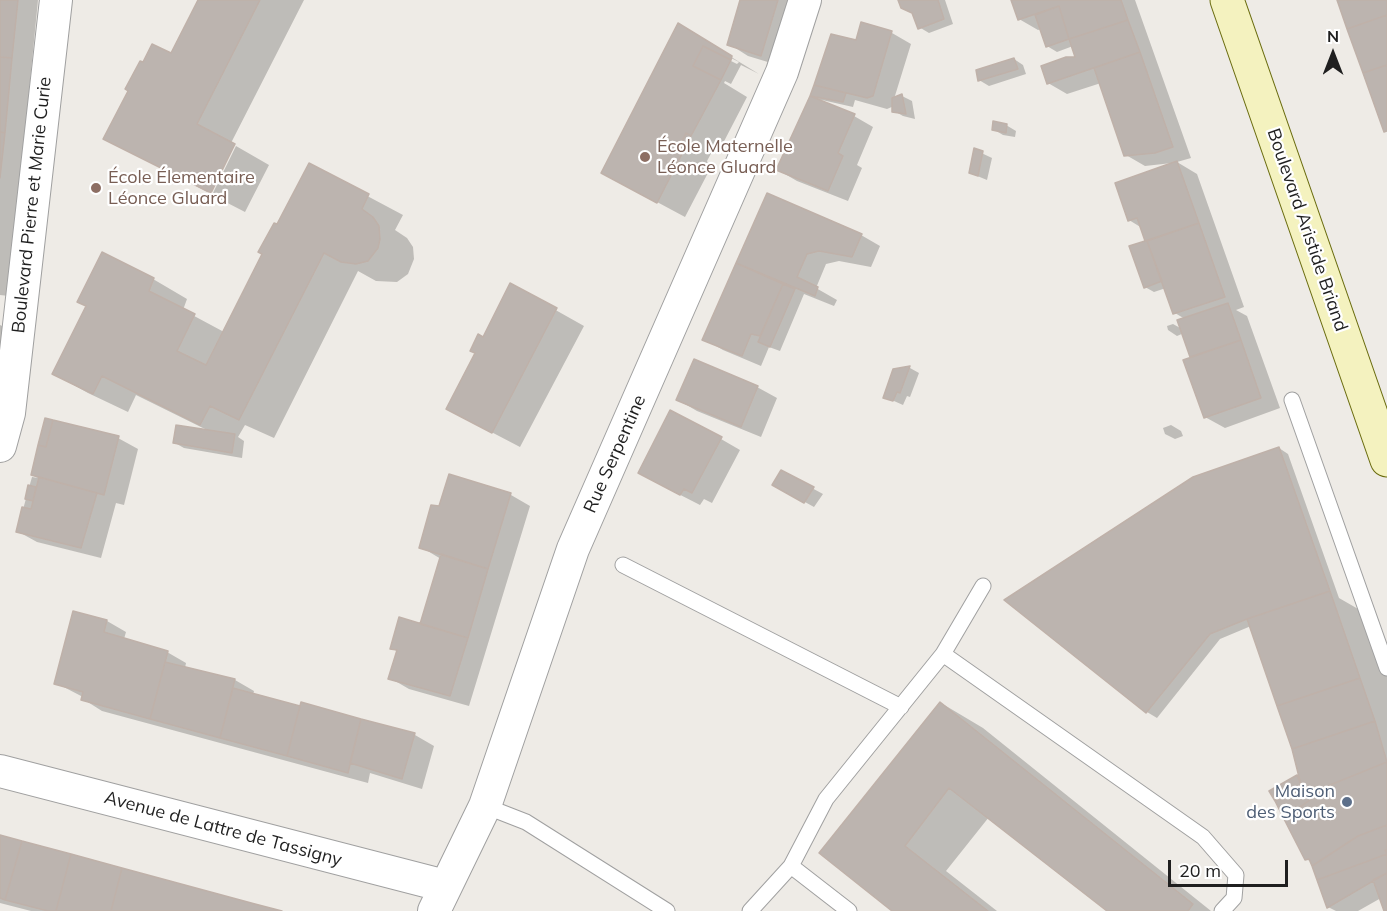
<!DOCTYPE html>
<meta charset="utf-8">
<style>
body{margin:0}
#map{position:relative;width:1387px;height:911px;overflow:hidden;background:#eeebe6;font-family:Mulish,sans-serif}
canvas{display:block}
.north{position:absolute;left:1303px;top:24px;width:60px;height:60px;-webkit-text-stroke:4px #fff;paint-order:stroke;rotate:0deg;font-size:16px;font-weight:700;line-height:24px;text-align:center;color:#1f1f1f}
.north::after{content:'';display:block;margin:auto;width:21px;height:27px;background:#1f1f1f;clip-path:polygon(50% 0,100% 100%,50% 72%,0 100%)}
.scale{position:absolute;left:1168px;top:860px;width:120px;height:27px;box-sizing:border-box;border:3px solid #1f1f1f;border-top:0;padding-left:8px;font-size:18px;line-height:21px;white-space:nowrap;color:#1f1f1f;-webkit-text-stroke:4px #fff;paint-order:stroke}
</style>
<div id="map">
<canvas width="1387" height="911"></canvas>
<div class="north">N</div>
<div class="scale">20 m</div>
</div>
<script>
const g = document.querySelector('canvas').getContext('2d');
g.lineJoin = 'round';
function paint(path, color) { g.fillStyle = color; g.fill(path, 'evenodd'); }
const toPath = rows => new Path2D(rows.map(r => 'M' + r).join(''));
function trace(path, color, width, dash) { g.strokeStyle = color; g.lineWidth = width; g.lineCap = dash ? 'butt' : 'round'; g.setLineDash(dash || []); g.stroke(path); }
function label(font, color, halo, rows, align = 'center') {
  g.font = font + ' Mulish,sans-serif'; g.lineWidth = 4.5; g.setLineDash([]); g.textBaseline = 'middle'; g.strokeStyle = halo; g.fillStyle = color; for (const [text, x, y, turn = 0] of rows) {
    g.save(); g.translate(x, y); g.rotate((+turn || 0) * Math.PI / 180); g.textAlign = isNaN(turn) ? turn : align; if (halo) g.strokeText(text, 0, 0); g.fillText(text, 0, 0); g.restore();
  }
}
paint(toPath([
 [0,0,38,0,9,296,0,295],
 [200,0,304,0,231,143,233,145,209,193,105,138,172,55],
 [742,0,800,0,781,66,748,56,729,44],
 [899,0,945,0,953,24,929,33,919,27,918,18],
 [1012,0,1135,0,1191,158,1177,162,1197,174,1244,307,1236,310,1247,316,1280,408,1225,428,1205,417,1192,358,1184,333,1177,336,1168,330,1167,326,1173,324,1182,329,1185,319,1175,313,1166,288,1154,292,1145,287,1149,242,1146,240,1142,228,1129,220,1172,163,1145,166,1126,155,1101,83,1067,94,1048,83,1077,59,1073,46,1057,52,1047,46,1042,29,1038,30,1019,19],
 [862,24,892,33,911,44,894,99,902,96,912,101,915,119,903,116,894,111,894,106,887,109,855,100,853,107,822,100,821,102,854,116,873,127,857,165,862,168,848,201,797,181,778,170,818,98,812,95,832,36,857,42],
 [679,25,759,74,741,65,731,84,725,81,724,83,747,97,719,151,714,148,707,161,710,169,685,217,603,173],
 [703,44,739,62,737,64,701,46],
 [1014,59,1023,65,1026,74,989,86,979,80],
 [1006,125,1016,131,1015,137,1003,135,993,129],
 [236,146,269,165,245,212,212,195],
 [975,150,992,158,987,180,970,173],
 [309,165,403,215,395,230,407,238,413,247,414,259,408,274,397,282,376,281,358,271,274,438,245,425,238,437,244,441,242,458,184,448,175,443,209,431,136,395,128,412,88,393,54,374,153,279,187,299,183,310,224,332],
 [768,195,861,235,880,246,871,267,839,261,826,264,816,288,837,300,834,306,804,294,780,351,769,347,761,366,723,350,704,339],
 [511,285,584,326,520,447,476,424,484,339],
 [0,325,6,328,0,385],
 [910,368,919,373,910,397,907,396,903,405,885,397,894,370],
 [757,387,777,398,761,437,697,411,678,400],
 [1171,425,1181,431,1183,436,1175,439,1165,434,1163,428],
 [118,438,138,449,124,505,116,503,101,558,37,542,17,531,32,477,38,478,32,475],
 [721,439,740,450,712,503,704,499,700,505,659,484],
 [1279,448,1288,454,1339,598,1372,617,1387,659,1387,911,1381,898,1358,911,1336,911,1328,907,1312,862,1306,859,1297,776,1301,778,1293,749,1251,626,1220,639,1157,718,1147,712,1007,600],
 [782,472,823,494,814,507,774,485],
 [450,476,511,495,530,506,469,706,409,689,390,678,398,652,392,648,421,626,441,559,421,547,441,508],
 [107,621,126,632,124,639,167,652,186,663,185,668,235,680,254,691,253,695,301,708,302,704,415,735,434,746,422,789,370,773,368,783,102,711,83,699,83,697,56,683],
 [941,703,983,728,1211,911,1110,911,989,817,946,871,997,911,894,911,822,853],
 [0,837,275,911,31,911,0,903]
]), '#0003');
const building = toPath([
 [0,0,18,0,12,58,0,57,0,0],
 [198,0,260,0,197,124,235,144,211,193,103,139,128,91,125,89,140,61,143,62,152,44,171,53,198,0],
 [740,0,778,0,761,56,727,45,740,0],
 [898,0,938,0,944,19,918,29,912,13,901,8,898,0],
 [1011,0,1121,0,1128,20,1069,39,1059,6,1018,20,1011,0],
 [1337,0,1387,0,1387,15,1347,29,1337,0],
 [1059,6,1069,39,1046,47,1035,15,1059,6],
 [1387,15,1387,65,1363,73,1347,29,1387,15],
 [1128,20,1140,52,1047,84,1041,66,1066,57,1075,57,1069,39,1128,20],
 [861,22,892,31,873,96,867,98,814,85,831,34,856,40,861,22],
 [678,23,732,56,731,60,703,46,693,66,721,80,691,136,686,133,680,145,683,152,657,203,601,173,678,23],
 [703,46,731,60,721,80,693,66,703,46],
 [1140,52,1173,147,1155,153,1124,156,1094,68,1140,52],
 [0,57,12,58,5,133,0,132,0,57],
 [1014,58,1018,69,978,81,976,70,1014,58],
 [1387,65,1387,131,1384,132,1363,73,1387,65],
 [814,85,846,93,843,102,810,96,814,85],
 [902,94,906,114,892,112,892,98,902,94],
 [810,96,855,114,838,153,843,156,828,191,776,170,810,96],
 [993,121,1007,124,1006,133,992,130,993,121],
 [0,132,5,133,0,178,0,132],
 [686,133,691,136,683,152,680,145,686,133],
 [974,148,983,151,978,176,969,173,974,148],
 [1177,161,1199,223,1145,241,1137,218,1128,221,1115,183,1177,161],
 [309,163,369,194,362,209,373,217,379,226,380,239,378,248,368,261,356,264,341,262,324,253,239,420,210,406,200,425,102,376,93,394,52,374,86,306,77,302,102,252,154,278,149,291,195,314,177,351,206,365,262,254,258,252,274,223,277,224,309,163],
 [767,193,862,234,852,257,819,251,807,254,797,277,818,287,815,296,736,263,767,193],
 [1199,223,1225,297,1173,314,1147,241,1199,223],
 [1145,241,1147,241,1162,281,1144,288,1129,246,1145,241],
 [736,263,783,284,760,336,751,334,742,356,702,340,736,263],
 [510,283,557,308,492,433,446,409,475,353,470,351,478,334,483,337,510,283],
 [783,284,795,289,770,347,758,342,783,284],
 [1228,303,1241,340,1190,357,1177,320,1228,303],
 [1241,340,1261,398,1204,418,1183,360,1241,340],
 [694,359,758,386,741,427,676,400,694,359],
 [910,366,900,393,897,392,893,401,883,398,893,369,910,366],
 [670,410,722,437,692,493,684,489,680,495,638,473,670,410],
 [45,418,53,420,46,447,38,445,45,418],
 [53,420,119,436,104,495,31,475,38,445,46,447,53,420],
 [176,425,235,434,232,453,173,443,176,425],
 [1279,447,1330,591,1247,619,1210,634,1146,713,1004,600,1193,477,1279,447],
 [781,470,814,487,804,503,772,485,781,470],
 [449,474,511,493,488,569,419,548,431,505,439,506,449,474],
 [39,477,97,493,81,548,16,532,22,507,31,509,39,477],
 [28,485,36,487,33,501,25,499,28,485],
 [441,554,488,569,468,638,420,624,441,554],
 [1330,591,1360,678,1277,706,1247,619,1330,591],
 [73,611,107,620,104,632,168,651,150,719,81,700,83,692,54,684,73,611],
 [399,617,468,638,450,696,388,679,397,650,390,649,399,617],
 [165,662,235,679,220,738,150,719,165,662],
 [1360,678,1375,721,1292,749,1277,706,1360,678],
 [233,688,300,706,287,756,220,738,233,688],
 [301,702,361,719,348,773,287,756,301,702],
 [940,702,1193,904,1188,911,1107,911,949,788,905,846,988,911,892,911,819,853,940,702],
 [361,719,415,733,402,779,350,763,361,719],
 [1375,721,1387,762,1330,785,1284,819,1275,801,1301,785,1292,749,1375,721],
 [1387,762,1387,825,1358,836,1312,866,1309,859,1305,860,1284,819,1330,785,1387,762],
 [1297,775,1301,785,1275,801,1269,791,1297,775],
 [1387,825,1387,854,1317,880,1312,866,1358,836,1387,825],
 [0,835,22,841,5,900,0,898,0,835],
 [22,841,71,854,56,911,48,911,5,900,22,841],
 [1385,850,1387,850,1387,873,1327,908,1317,880,1387,854,1385,850],
 [71,854,122,868,111,911,56,911,71,854],
 [122,868,255,904,282,911,111,911,122,868],
 [1387,873,1387,911,1384,911,1373,880,1387,873]
]);
paint(building, '#bcb4af');
trace(building, '#bfb1a9', 1.5);
const service = toPath([
 [1292,400,1387,668],
 [623,565,901,707],
 [943,654,1203,837,1236,875,1234,898,1222,911],
 [485,806,526,822,667,911],
 [791,866,849,911],
 [750,911,791,866,826,799,943,654,983,586]
]);
const minor = toPath([
 [0,446,9,413,56,0],
 [0,771,445,886],
 [434,911,485,806,573,549,782,72,805,0]
]);
const secondary = toPath([
 [1227,0,1387,460]
]);
trace(service, '#a0a0a0', 17);
trace(minor, '#a0a0a0', 34);
trace(secondary, '#6a6c0f', 35);
trace(service, '#fff', 15);
trace(minor, '#fff', 32);
trace(secondary, '#f4f2bf', 33);
for (const [x, y, r, color] of [
 [645,157,6,"#8d6e63"],
 [96,188,6,"#8d6e63"],
 [1347,802,6,"#5c6f8a"]
]) { const dot = new Path2D(); dot.arc(x, y, r, 0, 2 * Math.PI); g.fillStyle = color; g.fill(dot); trace(dot, '#fff', 2); }
label('18px', '#785e54', '#fff', [
 ["École Maternelle",657,147],
 ["Léonce Gluard",657,168],
 ["École Élementaire",108,178],
 ["Léonce Gluard",108,199]
], 'left');
label('18px', '#1f1f1f', '#fff', [
 ["Boulevard Pierre et Marie Curie",32,205,-84],
 ["Boulevard Aristide Briand",1307,230,71],
 ["Rue Serpentine",615,454,-66],
 ["Avenue de Lattre de Tassigny",223,829,15]
]);
label('18px', '#4e5e75', '#fff', [
 ["Maison",1335,792],
 ["des Sports",1335,813]
], 'right');
</script>
